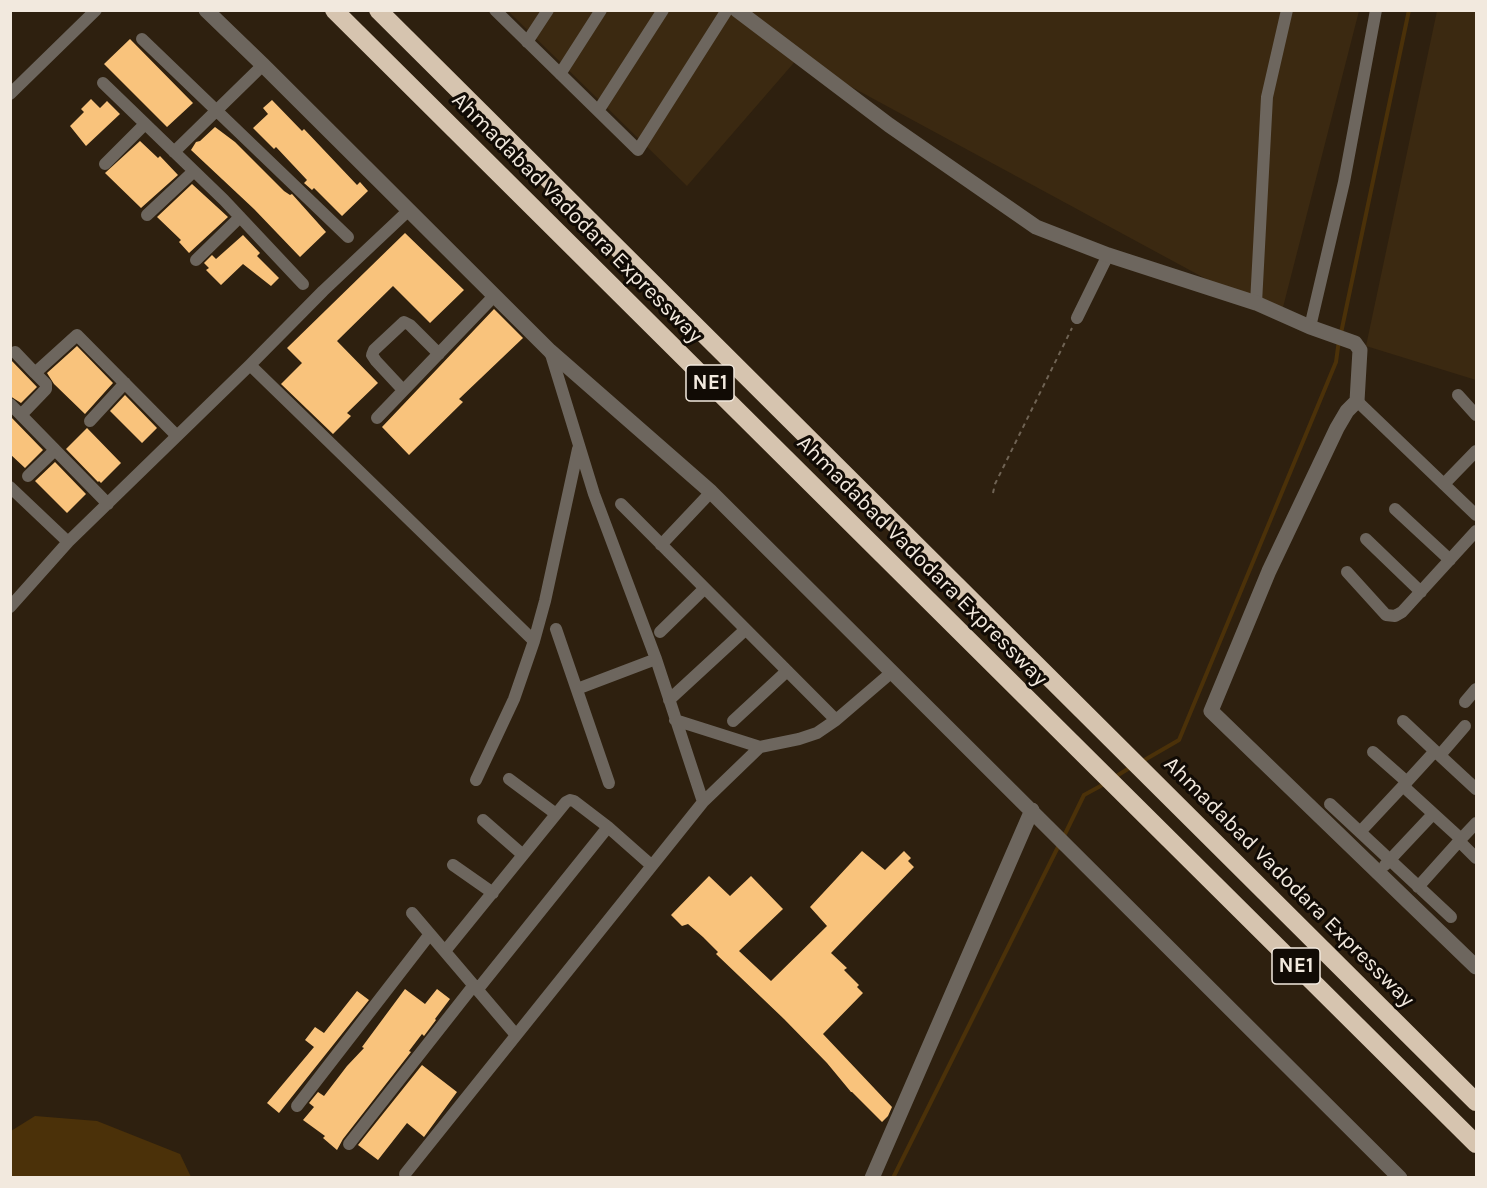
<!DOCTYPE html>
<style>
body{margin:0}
#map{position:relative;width:1487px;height:1188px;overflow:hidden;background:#2e200f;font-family:Karla,sans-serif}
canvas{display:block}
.frame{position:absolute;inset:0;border:12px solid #f2e9de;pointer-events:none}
</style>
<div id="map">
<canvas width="1487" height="1188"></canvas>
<div class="frame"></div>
</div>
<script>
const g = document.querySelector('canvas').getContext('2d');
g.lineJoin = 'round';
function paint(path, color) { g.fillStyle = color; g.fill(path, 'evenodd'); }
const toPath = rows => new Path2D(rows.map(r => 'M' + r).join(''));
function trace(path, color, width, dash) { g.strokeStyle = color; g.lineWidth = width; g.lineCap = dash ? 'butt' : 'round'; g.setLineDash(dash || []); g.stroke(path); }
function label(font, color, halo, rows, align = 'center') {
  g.font = font + ' Karla,sans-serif'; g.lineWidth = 6; g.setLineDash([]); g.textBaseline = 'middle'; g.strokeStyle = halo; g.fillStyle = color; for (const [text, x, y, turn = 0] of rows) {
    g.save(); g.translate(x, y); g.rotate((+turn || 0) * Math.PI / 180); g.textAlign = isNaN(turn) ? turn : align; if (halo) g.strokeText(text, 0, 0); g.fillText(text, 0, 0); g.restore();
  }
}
paint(toPath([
 [508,11,1359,11,1280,319,798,58,687,186],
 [1437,11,1476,11,1476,380,1366,346]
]), '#3b2911');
paint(toPath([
 [35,1116,97,1121,180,1154,191,1177,11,1177,11,1131]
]), '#4b3109');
trace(toPath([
 [1341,333,1409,10],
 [1141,762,1179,740,1336,362,1339,340],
 [1115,777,1131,767],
 [1064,836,1084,795,1106,783],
 [893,1178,1059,845]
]), '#4b3109', 4);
paint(toPath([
 [130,39,193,103,167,127,104,64],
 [91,99,100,108,107,101,120,114,86,146,70,126,84,112,81,109],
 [272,100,302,131,304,129,357,185,360,182,368,191,342,216,314,188,312,190,304,183,307,180,276,147,274,149,253,128,268,114,263,108],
 [215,127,235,142,284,191,290,195,292,194,326,232,300,257,254,209,191,150,196,142,200,141],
 [140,141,158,158,160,156,178,175,141,208,105,173],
 [192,184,228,217,189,253,179,242,181,240,157,217],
 [405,233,464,290,430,323,393,286,337,341,378,383,347,413,351,416,333,434,281,384,302,363,287,348],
 [243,235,260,253,257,256,279,278,271,286,243,264,221,285,206,270,209,268,204,263,212,255,216,259],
 [494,309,523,338,459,399,463,402,409,455,382,427],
 [77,346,113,383,85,414,54,384,47,373],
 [10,359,37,387,21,403,10,396],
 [125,395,157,428,142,443,110,411],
 [10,416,43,450,25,468,10,454],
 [87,428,121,463,101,483,99,481,98,482,66,449],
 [55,462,86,494,67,513,35,481],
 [862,851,885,870,904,851,911,858,908,861,914,867,831,953,847,968,844,970,859,985,857,987,863,993,823,1034,892,1107,888,1116,882,1122,852,1092,851,1092,827,1063,784,1019,716,954,718,952,703,937,688,924,682,926,671,915,709,876,730,896,751,876,783,909,739,951,771,981,827,926,810,907],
 [405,989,425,1004,437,989,450,999,435,1019,436,1020,424,1036,422,1034,409,1051,411,1052,343,1139,337,1150,323,1138,325,1136,303,1120,314,1107,309,1103,318,1092,324,1096,347,1066,364,1048,362,1047],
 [357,991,369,1000,279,1113,267,1103,314,1047,305,1040,315,1027,324,1033],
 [422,1065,457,1092,424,1137,407,1123,378,1160,358,1145]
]), '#f9c37c');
trace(toPath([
 [993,493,995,484,1072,328]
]), '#6f6354', 2, [4.5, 4.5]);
trace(toPath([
 [495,10,638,150,727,10],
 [142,39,348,237],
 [527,42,548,10],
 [560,74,601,10],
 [103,83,224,200,303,284],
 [10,94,96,10],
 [598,111,663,10],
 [174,152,263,65],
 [105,164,145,124],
 [147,215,194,171],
 [196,260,240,217],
 [1256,303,1267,97,1287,10],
 [1077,318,1108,255],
 [1310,327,1344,182,1376,10],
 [550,351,594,494,656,659,703,802],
 [15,352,35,373],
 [250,365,534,641],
 [403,390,376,361,372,355,374,350,404,322,410,325,439,354],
 [1458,395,1476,415],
 [1357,401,1476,515],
 [10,404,21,415],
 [377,418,495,295],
 [90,421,125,383],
 [28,476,55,450],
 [1444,484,1476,451],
 [10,487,68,542],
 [108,504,21,415,46,389,46,384,35,373,77,335,177,436],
 [621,504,836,720],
 [1395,509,1450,560],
 [1366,539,1421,592],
 [661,545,711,492],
 [1347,572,1386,615,1395,616,1402,612,1476,531],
 [10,607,68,542,250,365,323,291,409,210],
 [556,629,609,783],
 [660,632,704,589],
 [577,689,656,659],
 [669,700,745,630],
 [1465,702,1476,689],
 [675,720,760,747],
 [733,721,787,671],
 [1403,721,1435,751],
 [1373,752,1407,782],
 [1440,755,1465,726],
 [509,779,556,814],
 [476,780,514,699,534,641,545,601,578,449],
 [1476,789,1435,751,1403,786,1461,839,1476,823],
 [1330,804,1451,917],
 [483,820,523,855],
 [1360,832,1403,786],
 [1459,841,1476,858],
 [453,865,493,893],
 [1385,865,1433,814],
 [1418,887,1461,839],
 [412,913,516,1035],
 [445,951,566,802,570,800,574,801,608,827],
 [478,989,608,827,651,865],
 [297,1106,430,934],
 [349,1144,474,985],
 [405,1174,703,802,760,747,799,739,817,733,836,720,892,672]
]), '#6d665e', 12);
trace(toPath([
 [206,10,263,65,550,351,711,492,1400,1178],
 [737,10,889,125,1036,227,1108,255,1256,303,1310,327,1355,343,1360,350,1357,401,1347,411,1337,428,1269,571,1211,711,1476,967],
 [872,1178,1032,810]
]), '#6d665e', 15);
trace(toPath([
 [334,10,1476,1144],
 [378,10,1476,1102]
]), '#d6c4af', 18);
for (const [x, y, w] of [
 [710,383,48],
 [1296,966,48]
]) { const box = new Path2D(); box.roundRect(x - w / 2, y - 18, w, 36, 4.5); g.fillStyle = '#110b05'; g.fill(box); trace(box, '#f2e9de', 1.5); }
label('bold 21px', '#f2e9de', null, [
 ["NE1",710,383],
 ["NE1",1296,966]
]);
label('22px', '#f2e9de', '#110b05', [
 ["Ahmadabad Vadodara Expressway",577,218,45],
 ["Ahmadabad Vadodara Expressway",922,561,45],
 ["Ahmadabad Vadodara Expressway",1289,882,45]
]);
</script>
